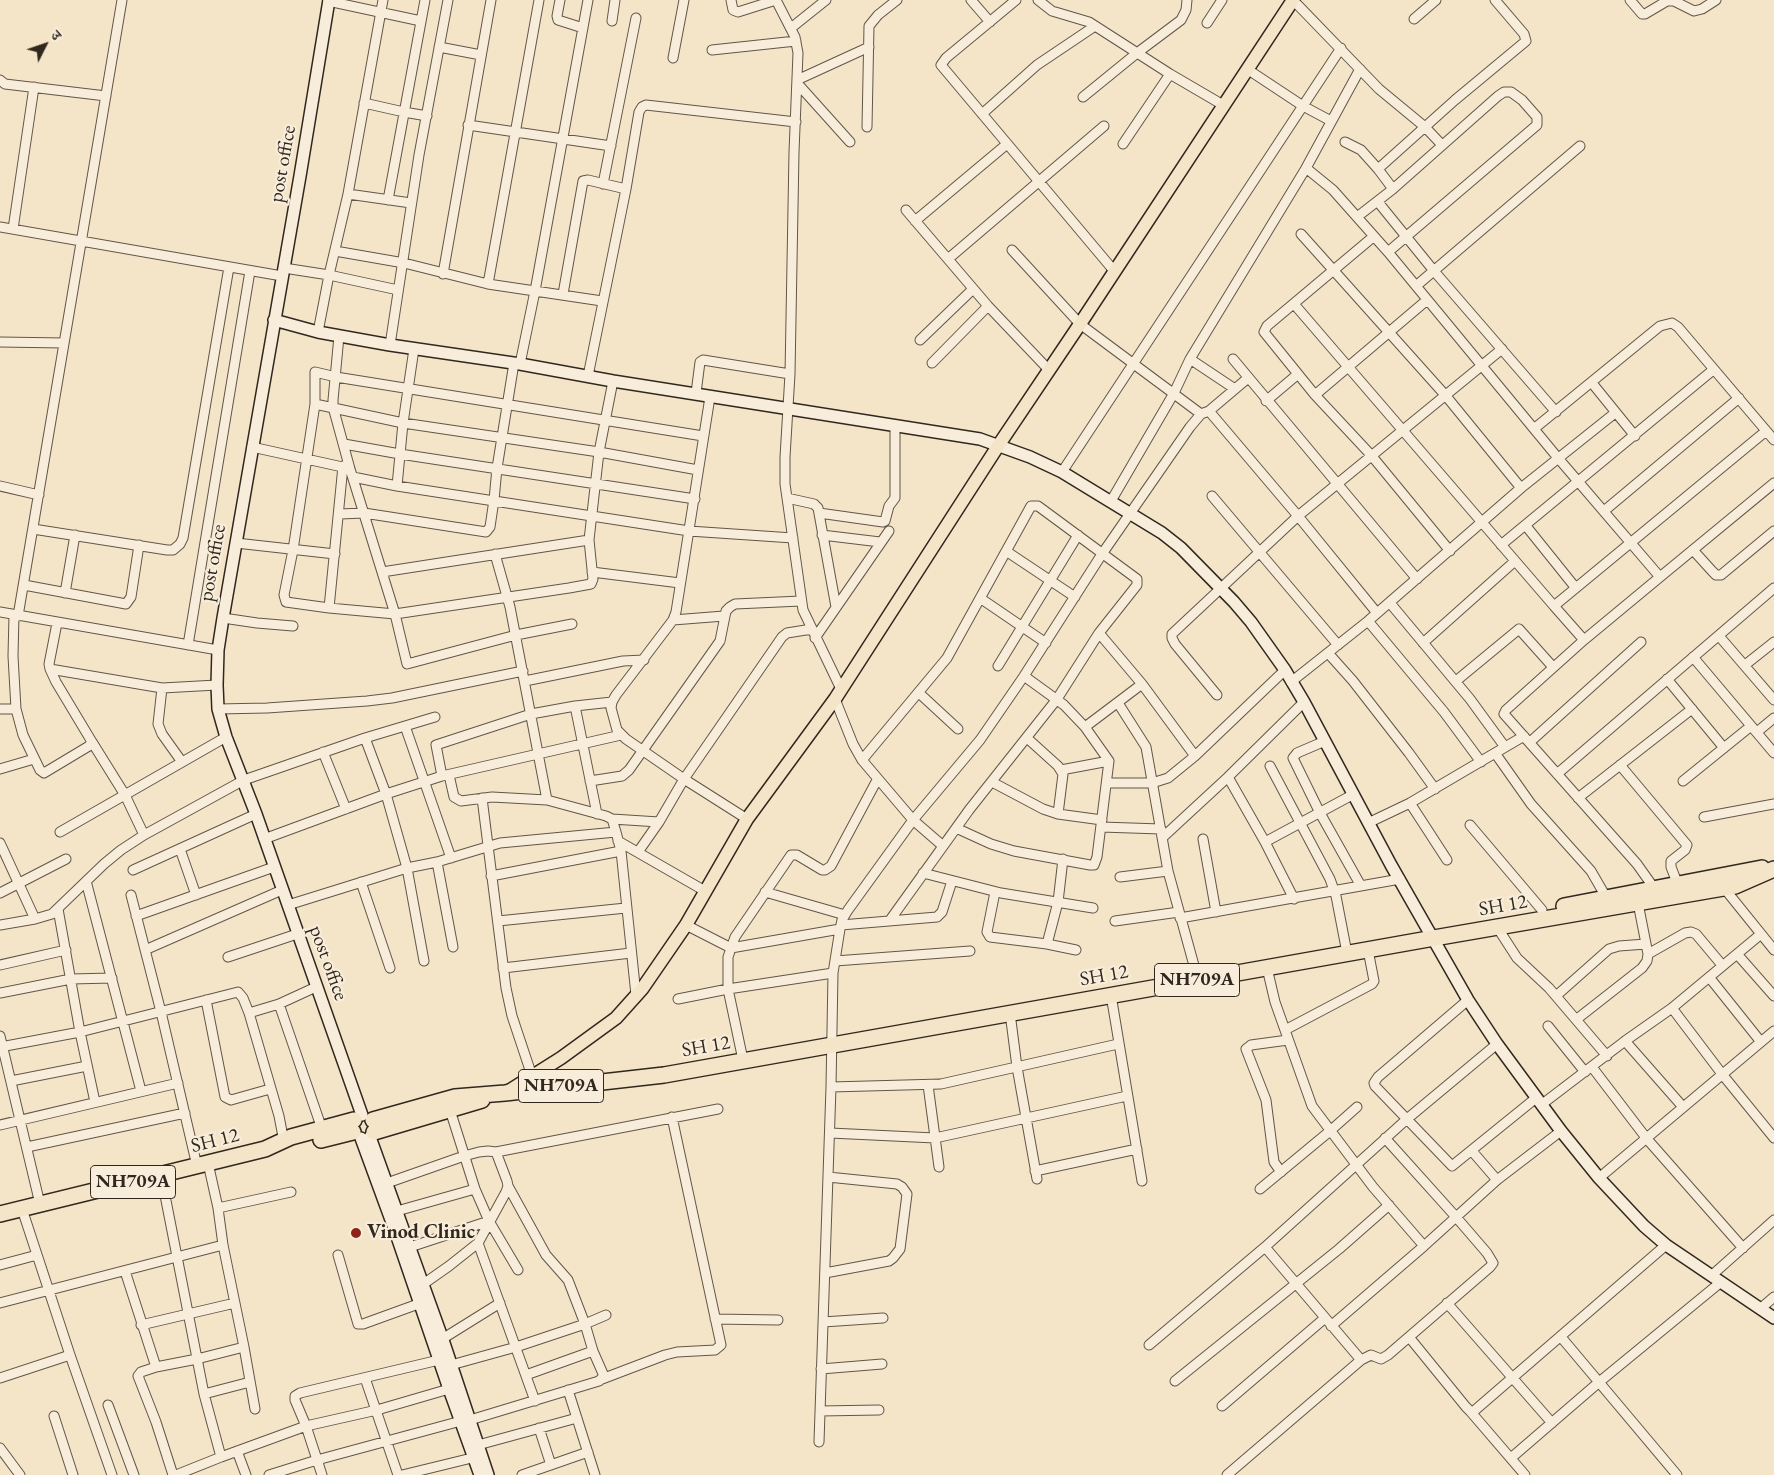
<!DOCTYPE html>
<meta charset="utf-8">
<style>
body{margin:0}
#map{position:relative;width:1774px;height:1475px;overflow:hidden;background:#f4e4c8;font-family:"EB Garamond","Noto Serif Devanagari",serif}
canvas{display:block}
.north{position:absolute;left:20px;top:20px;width:50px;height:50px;-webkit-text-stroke:4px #f8eddb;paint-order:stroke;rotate:49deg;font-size:14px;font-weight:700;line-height:20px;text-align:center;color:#30281e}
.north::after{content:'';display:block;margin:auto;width:18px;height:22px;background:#30281e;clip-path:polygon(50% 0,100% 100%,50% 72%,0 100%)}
</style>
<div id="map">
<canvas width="1774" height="1475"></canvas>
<div class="north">उ</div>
</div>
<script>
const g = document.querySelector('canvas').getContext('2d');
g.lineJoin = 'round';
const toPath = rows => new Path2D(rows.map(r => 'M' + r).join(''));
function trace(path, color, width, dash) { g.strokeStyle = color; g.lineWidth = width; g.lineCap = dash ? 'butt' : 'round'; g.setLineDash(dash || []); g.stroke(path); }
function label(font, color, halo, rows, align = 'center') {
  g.font = font + ' "EB Garamond",serif'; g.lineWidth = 4.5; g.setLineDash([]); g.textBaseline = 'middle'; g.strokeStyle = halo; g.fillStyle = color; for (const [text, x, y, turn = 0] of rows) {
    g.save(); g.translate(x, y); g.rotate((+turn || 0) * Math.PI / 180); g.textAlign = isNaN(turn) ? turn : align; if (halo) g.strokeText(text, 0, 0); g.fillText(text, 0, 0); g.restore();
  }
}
const street = toPath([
 [560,0,557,16,558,20,583,28],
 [731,0,733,10,738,12,776,0],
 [776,0,795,37,798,53,794,152,790,374,785,457,785,484,803,610,841,689],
 [971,0,990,22],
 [1016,0,946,58,941,65,1115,272],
 [1038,0,1052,11,1089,22,1170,74,1223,105],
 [1293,0,1379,89,1425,127,1442,145],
 [1630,0,1642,14,1645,14,1667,1,1674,1,1694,11,1702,9,1716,0],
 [328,1,421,21],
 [1414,19,1436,0],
 [612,21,615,0],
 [1207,23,1222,0],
 [791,28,826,0],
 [439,47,481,55],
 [712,50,796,41],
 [673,58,684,0],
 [1247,69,1303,106,1331,121],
 [0,80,5,84,106,96],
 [797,80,869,47],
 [797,83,850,142],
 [1083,97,1137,53,1181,20,1186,10,1187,0],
 [364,103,404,112,427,116],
 [982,114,1037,65,1095,26],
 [468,125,611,146],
 [867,127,869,26,878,15,897,0],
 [1345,142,1361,150,1378,169],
 [1123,144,1170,74],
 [1306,168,1333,190,1388,252,1558,458,1660,577,1774,483],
 [603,184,636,18],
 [1393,189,1378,169,1455,100,1526,41,1524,34,1495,0],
 [348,194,411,203],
 [388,200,425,0],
 [1378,202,1434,271,1556,412],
 [906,210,988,306,1048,369],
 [1357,217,1393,189,1498,96,1504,92,1511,92,1522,100,1537,117,1537,125,1388,252],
 [915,221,1007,144],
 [0,227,282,276],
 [13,229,34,87],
 [1301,234,1446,396,1521,488],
 [1373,237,1267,326,1264,332,1315,395,1371,455,1450,551],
 [1012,250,1080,324,1201,414],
 [335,251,404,263,488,284,602,301],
 [948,259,1104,126],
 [284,268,329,275,398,290],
 [443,274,491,0],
 [488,284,539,0],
 [1416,286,1580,146],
 [563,294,583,181,588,180,626,189],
 [1294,304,1554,606],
 [318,332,329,275,348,194,383,0],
 [339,336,333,400,333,407,350,469,395,614,407,664,516,635,572,624],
 [920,340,973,289],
 [0,342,64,343],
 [390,345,419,155,448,0],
 [1190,359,1235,389],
 [1233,359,1417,579],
 [932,363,988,306],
 [520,364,535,291,588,0],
 [588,376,626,189,639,112,642,107,646,105,796,122],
 [1248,378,1209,411,1298,516,1377,613],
 [1592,383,1635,436],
 [696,393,700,362,703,360,790,374],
 [1315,395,1427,300],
 [710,397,676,612,673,620,616,695,612,702,611,708,617,730,626,739,684,779,747,819],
 [1266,401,1298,374],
 [315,404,403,423,599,452,698,470],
 [1535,428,1660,326,1672,323,1678,327,1774,440],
 [344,444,400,454,695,499],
 [252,447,347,468],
 [1062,472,1341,48],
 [353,477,397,486,689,531,793,538],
 [0,486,39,495],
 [397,486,403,423,414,349],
 [1212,496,1338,645],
 [787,498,814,504,818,508,836,607],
 [1111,501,1174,393,1190,359,1306,168,1360,69],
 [1604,511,1739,398],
 [819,513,883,522,885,521,889,506,895,498,895,425],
 [340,514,364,513,486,532,490,527,494,500,497,468,514,363],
 [1526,526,1575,587],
 [33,529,167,550,173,550,180,544,183,538,229,267],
 [822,535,880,542],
 [589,540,599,452,613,381],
 [236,543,335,554],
 [1501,545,1713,370],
 [1693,550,1712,571,1716,575,1721,575,1774,531],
 [1006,551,1075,597],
 [495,554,510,607,547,800],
 [382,572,589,540,593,579,591,584,569,588,395,614,329,608,286,602,284,595,293,550,315,404,315,372,336,377,703,436],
 [592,572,680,583],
 [24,585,126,604,131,597,139,545],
 [65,593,75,535],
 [980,598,1046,643],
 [1390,603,1470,699,1505,747],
 [329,608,343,466],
 [0,612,218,650],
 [14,615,13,656,16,709,23,735,40,770,44,773,89,746,92,742,56,682,50,669,49,664,57,623],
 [18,616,122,0],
 [223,618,257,623,293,626],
 [673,620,724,616],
 [1368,621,1444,712,1481,762],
 [1099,633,1142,684,1195,756],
 [1719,636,1774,700],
 [815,638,889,531],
 [1584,640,1554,606,1766,431],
 [1423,643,1515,561],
 [188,645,250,271],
 [1328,653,1353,681,1409,753,1435,789],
 [1693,657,1774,753],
 [1745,665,1774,642],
 [998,666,1078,535],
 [50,669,162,688,217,685],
 [1024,676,1064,705,1085,727,1142,684],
 [1667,679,1724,748],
 [525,681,623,661,644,660],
 [1456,681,1519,629,1553,667],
 [1291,682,1368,621,1521,488,1615,413],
 [162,688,158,724,162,734,182,762],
 [919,693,958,729],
 [1217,695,1175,644,1172,638,1172,634,1298,516,1502,349],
 [835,699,853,744,862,760,913,820,943,846],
 [1118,703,1146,747,1168,871,1198,980],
 [575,706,597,814],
 [0,709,16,709],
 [218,709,267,708,367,701,392,698,523,671],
 [405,726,451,858],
 [1757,732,1774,718],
 [365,738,386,794,407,868,424,961],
 [1027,738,1058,766,1063,774,1058,814],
 [1325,741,1297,753,1293,758,1320,813,1361,886],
 [92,742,125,795,144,835],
 [1530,742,1641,642],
 [323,752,346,809],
 [1495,753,1531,804,1591,871,1606,897],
 [862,760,947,658,1031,506,1038,506,1137,579,1137,585,1099,633,1057,699,969,810,890,920],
 [1620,765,1687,845,1685,850,1671,861,1671,867,1678,885],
 [1270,766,1330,879,1336,896,1347,953],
 [0,769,34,759],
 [1061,770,1109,761],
 [1557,774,1774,588],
 [449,775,454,797,461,801,492,797,547,800,606,816,612,819,616,832],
 [442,776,436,745,531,714,575,706,612,702],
 [1228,777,1265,842,1294,899],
 [590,781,622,776,629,770,720,641,726,611,730,607,735,604,801,601],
 [1683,781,1751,726],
 [992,782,1043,809,1058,814,1102,820],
 [1107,783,1152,783,1168,778,1195,756,1285,670],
 [482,798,506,988,512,1016,532,1076],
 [1578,798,1692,709],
 [1410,803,1447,860],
 [1704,817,1774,804],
 [612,819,659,822],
 [1368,823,1410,803,1524,736],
 [1470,825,1542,910],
 [1101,827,1161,829],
 [956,828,991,844,1014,851,1090,865,1094,865,1097,857,1109,761,1085,727],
 [60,832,226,737],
 [1162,838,1228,777,1304,702],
 [264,839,386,794,442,776,621,735],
 [1203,839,1216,912],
 [618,841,705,891],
 [1265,842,1354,794],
 [0,843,35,919],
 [180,849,196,895],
 [638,852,659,822,684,779,782,637,787,633,812,629],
 [437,862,453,947],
 [133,870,256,814],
 [923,873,1001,893,1093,908],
 [491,876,621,851],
 [1120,877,1168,871],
 [86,881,141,1091],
 [361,882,390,968],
 [1654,888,1637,864,1504,714,1506,710,1584,640,1660,577],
 [1724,888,1774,950],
 [765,892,845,915],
 [995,892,987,932,990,937,1047,944,1076,950],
 [0,893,66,859],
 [131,895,161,1012,197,1166],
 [288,905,407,868,437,862,500,843,616,832,621,851,636,995],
 [58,909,80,1032,95,1102],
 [136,916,274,867],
 [1180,918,1400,879],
 [498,921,626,908],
 [1115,921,1179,912],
 [0,925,35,919,52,914,104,864,121,850,144,835,244,780,365,738,435,717],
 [686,925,731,948,840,929],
 [841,925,937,917,942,912,952,881],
 [1497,927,1517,958,1549,988,1607,1056],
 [1047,944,1058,902,1063,859],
 [145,950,282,890],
 [1648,954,1685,933,1691,932,1696,934,1722,965],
 [1737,954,1774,996],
 [228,957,297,934],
 [835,961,970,951],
 [0,965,66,950],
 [503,968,631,953],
 [1267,968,1275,1002,1312,1106,1373,1187,1424,1246],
 [1709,977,1761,1042],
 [0,993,71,979,112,978],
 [1111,995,1142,1181],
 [1556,996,1609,949,1619,946,1646,944],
 [678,999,728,989,833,973],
 [206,1000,225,1097,231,1100,270,1089],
 [1468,1000,1378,1077,1374,1083,1375,1086,1452,1166,1536,1098],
 [279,1004,322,1129],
 [1672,1008,1722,1074,1774,1138],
 [249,1013,279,1004,316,987],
 [1010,1013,1017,1067,1037,1179],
 [1577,1019,1642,968,1647,961,1648,954,1638,903],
 [1548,1026,1585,1072],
 [1285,1030,1372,984,1374,981,1368,950],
 [0,1036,40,1204],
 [1625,1041,1683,1107],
 [0,1047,80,1032,238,992,243,998,249,1013,279,1116,284,1142],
 [743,1060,728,989,728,957,735,937,791,855,797,855,822,870,825,870,831,866,877,780],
 [1592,1067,1647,1139,1743,1248],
 [11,1081,87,1066],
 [928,1085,939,1167],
 [831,1087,941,1084,1118,1044],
 [1541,1105,1625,1041,1672,1008,1761,934],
 [450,1110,475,1189,489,1221,518,1270],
 [0,1125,178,1083],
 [830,1133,935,1138,1127,1096],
 [27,1147,185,1113],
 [1472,1151,1497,1180],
 [496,1152,718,1109],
 [208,1163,218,1208,223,1245,244,1347,255,1409],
 [1035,1171,1137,1149],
 [1281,1172,1274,1162,1266,1100,1246,1049,1251,1045,1288,1040],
 [161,1175,204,1394,221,1457],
 [1599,1178,1774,1031],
 [387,1183,464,1156,479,1152,488,1151,496,1152,507,1181,508,1186,506,1192,478,1243,449,1266,422,1285],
 [1260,1189,1330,1131,1357,1107],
 [218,1208,291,1192],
 [22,1209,70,1355,112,1475],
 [397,1211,475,1189],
 [478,1243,535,1401],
 [410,1247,489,1221],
 [1265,1247,1361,1360],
 [338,1255,358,1324,363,1324,421,1303],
 [0,1265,37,1255],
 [125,1271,156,1367,141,1372,138,1376,156,1422,173,1475],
 [825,1273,889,1261,893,1258,900,1249,907,1194,902,1187,897,1184,828,1177],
 [1711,1276,1774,1220],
 [0,1303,223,1245],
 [1447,1303,1552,1423],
 [1760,1309,1774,1297],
 [715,1319,778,1320],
 [823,1322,883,1318],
 [141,1325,235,1303],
 [1331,1326,1424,1246,1497,1180,1561,1131],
 [1409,1337,1466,1407,1470,1411,1474,1411,1666,1245],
 [1561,1337,1677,1475],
 [439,1341,500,1303],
 [1149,1345,1265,1247,1407,1119,1497,1044],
 [451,1365,516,1347,585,1324,606,1315],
 [156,1367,197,1359,244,1347],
 [821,1369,882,1364],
 [526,1375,593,1351],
 [0,1378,70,1355],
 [365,1378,398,1475],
 [602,1379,665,1355,677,1352,715,1350,721,1345,672,1117],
 [1175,1381,1339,1249,1389,1205],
 [568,1390,595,1475],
 [204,1394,250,1382],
 [108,1405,134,1475],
 [1222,1406,1325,1318],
 [820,1411,879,1410],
 [1470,1411,1525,1475],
 [54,1416,73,1475],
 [470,1420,599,1381,604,1376,593,1351,585,1324,568,1280,546,1255,508,1186],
 [539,1428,551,1465],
 [819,1442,831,1087,833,973,840,929,842,920,848,910,913,820,980,740,1024,676,1102,554,1190,427,1201,414,1209,411],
 [478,1445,577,1418],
 [0,1448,20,1475],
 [237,1451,246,1475],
 [1511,1458,1598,1383,1721,1282],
 [176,1475,221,1457,306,1426,377,1410,449,1389],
 [269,1475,317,1460,461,1421],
 [322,1475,306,1426,295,1400,295,1396,300,1393,439,1360],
 [402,1475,480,1456],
 [522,1475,588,1452],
 [1227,1475,1361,1360,1371,1355,1381,1359,1388,1355,1490,1267,1493,1263,1487,1253,1456,1217,1385,1138]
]);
const secondary = toPath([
 [329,0,300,176,223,618,218,650,217,685,218,709,226,737,256,814,362,1115],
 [274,320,318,332,390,345,520,364,613,381,980,439,1030,457,1062,472,1162,533,1181,548,1234,602,1251,622,1285,670,1304,702,1391,865,1468,1000,1497,1044,1561,1131,1599,1178,1644,1226,1666,1245,1774,1318],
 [370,1137,443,1340,488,1475],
 [361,1138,394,1228,449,1389,480,1475]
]);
const primary = toPath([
 [507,1092,561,1058,616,1018,642,989,686,925,747,819,835,699,998,446,1080,324,1293,0]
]);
const highway = toPath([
 [1564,906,1762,868],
 [373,1120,455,1097,505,1093,664,1075,1434,938,1735,886,1774,869],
 [374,1132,482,1100],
 [321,1140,353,1132],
 [0,1214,265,1149,291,1137,354,1120]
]);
trace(street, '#615748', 11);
trace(secondary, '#30281e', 14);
trace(primary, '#30281e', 15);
trace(highway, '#30281e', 18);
trace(street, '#f8eddb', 9);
trace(secondary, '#f8eddb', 11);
trace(primary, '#f4e4c8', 12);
trace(highway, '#f4e4c8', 15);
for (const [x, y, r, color] of [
 [356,1233,6,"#8f2418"]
]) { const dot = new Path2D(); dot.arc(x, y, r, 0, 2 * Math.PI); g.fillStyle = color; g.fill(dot); trace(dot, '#f8eddb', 2); }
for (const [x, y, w] of [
 [1197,980,85],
 [561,1086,85],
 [133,1182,85]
]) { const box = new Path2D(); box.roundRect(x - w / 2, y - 16.5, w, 33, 4); g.fillStyle = '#f8eddb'; g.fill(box); trace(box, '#30281e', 1); }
label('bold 19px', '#30281e', null, [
 ["NH709A",1197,980],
 ["NH709A",561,1086],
 ["NH709A",133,1182]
]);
label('20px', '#30281e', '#f8eddb', [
 ["post office",283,164,-80],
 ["post office",213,563,-80],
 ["SH 12",1503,906,-10],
 ["post office",328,963,70],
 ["SH 12",1104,976,-10],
 ["SH 12",706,1047,-10],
 ["SH 12",215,1141,-14]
]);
label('bold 20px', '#30281e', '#f8eddb', [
 ["Vinod Clinic",367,1233]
], 'left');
</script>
